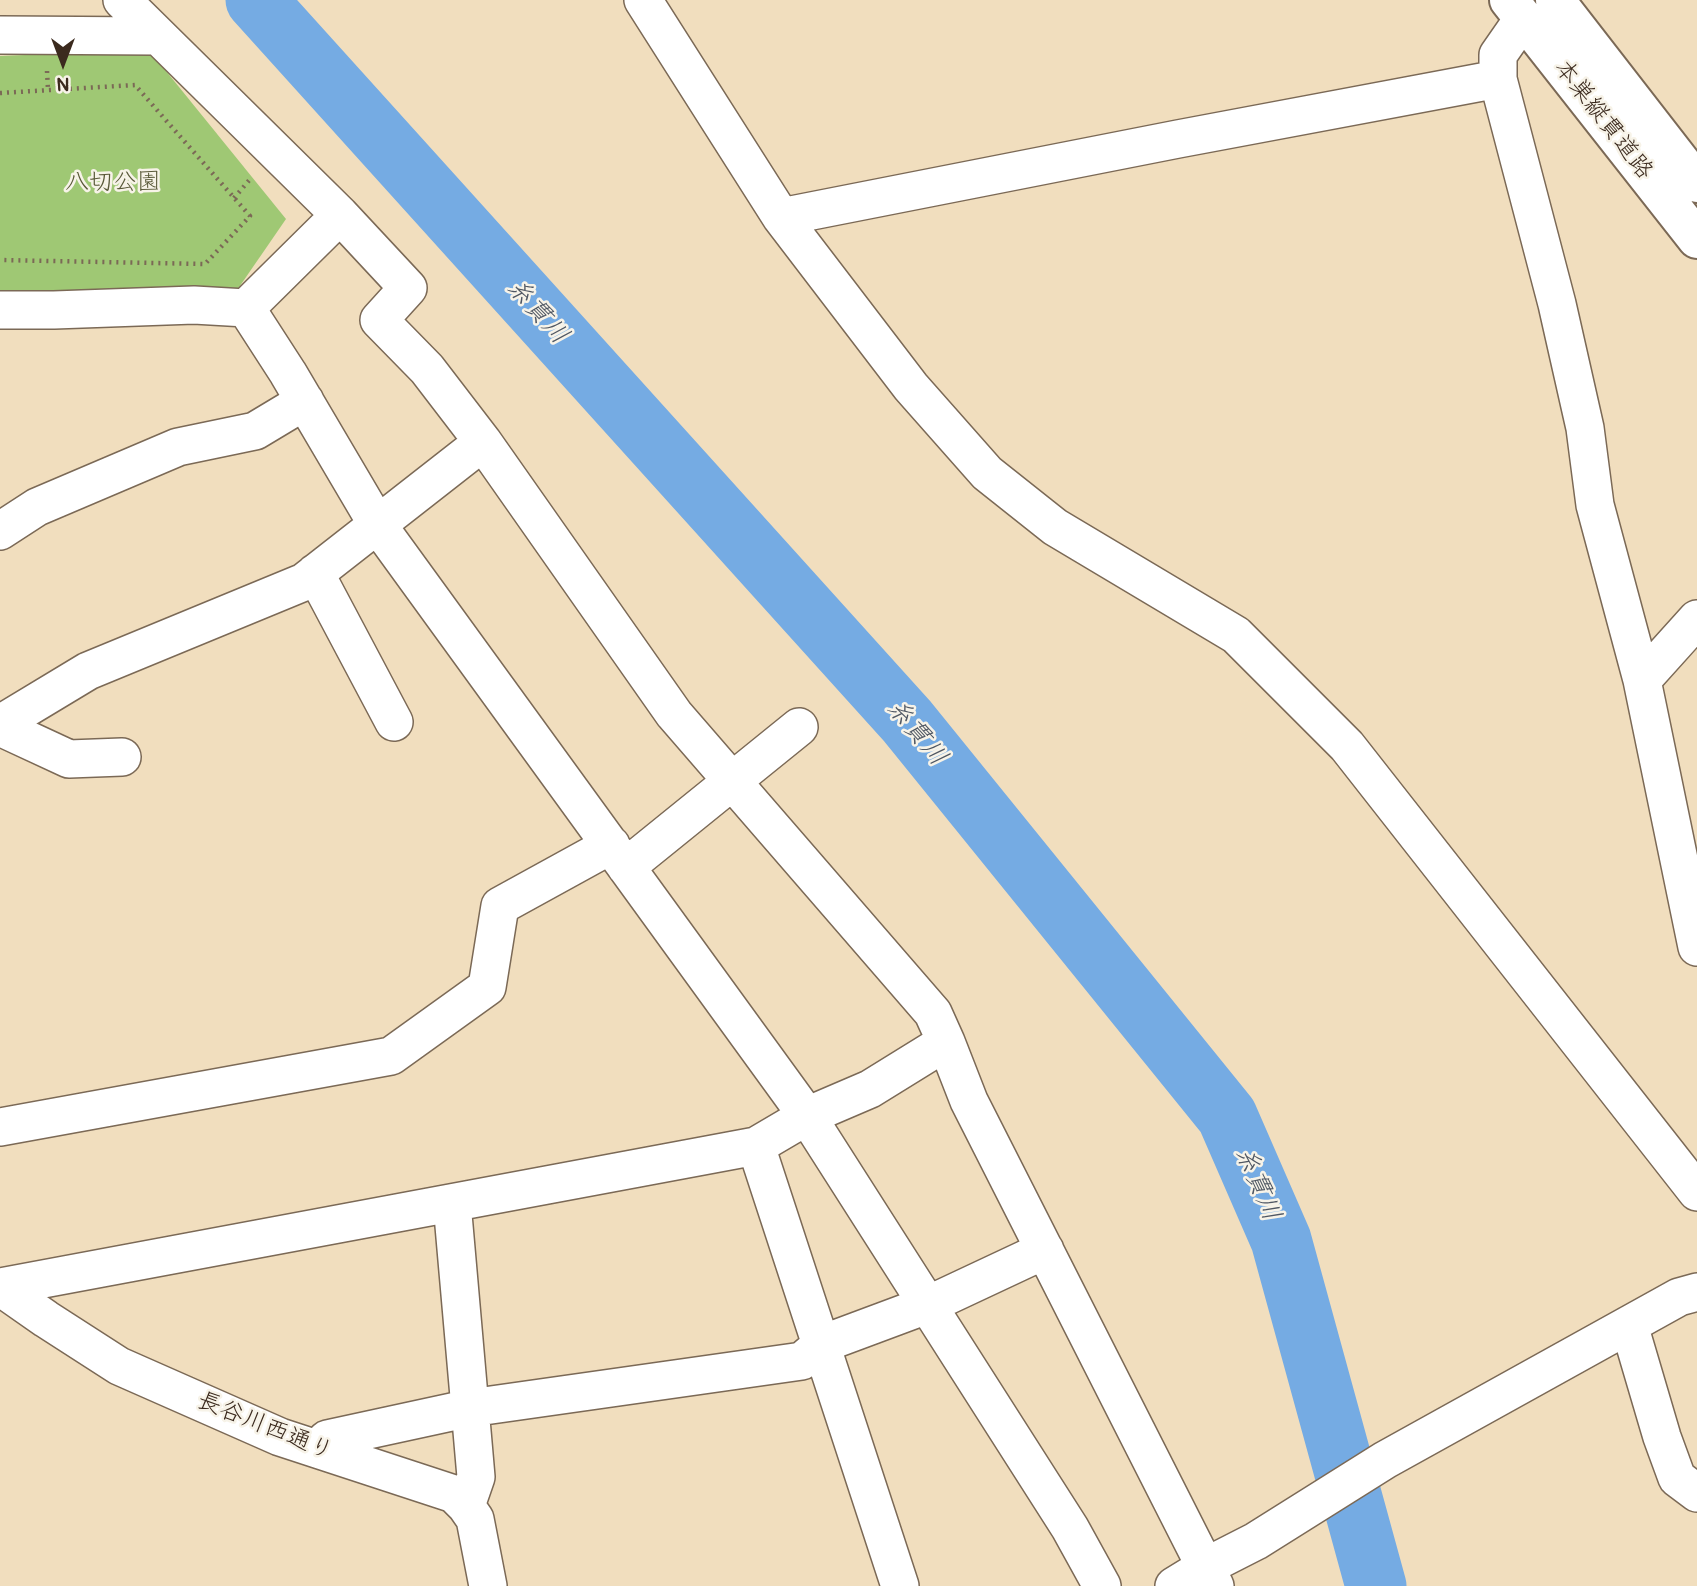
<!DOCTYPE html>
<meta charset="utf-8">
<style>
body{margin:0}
#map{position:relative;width:1697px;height:1586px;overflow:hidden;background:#f1debe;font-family:Pangolin,sans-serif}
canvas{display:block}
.north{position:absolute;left:28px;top:28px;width:70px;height:70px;-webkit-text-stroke:5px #f7f3e8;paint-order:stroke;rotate:180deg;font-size:19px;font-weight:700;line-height:28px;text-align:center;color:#3b2a1e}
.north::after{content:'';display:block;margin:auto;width:24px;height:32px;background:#3b2a1e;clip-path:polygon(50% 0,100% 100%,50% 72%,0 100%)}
</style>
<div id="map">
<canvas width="1697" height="1586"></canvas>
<div class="north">N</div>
</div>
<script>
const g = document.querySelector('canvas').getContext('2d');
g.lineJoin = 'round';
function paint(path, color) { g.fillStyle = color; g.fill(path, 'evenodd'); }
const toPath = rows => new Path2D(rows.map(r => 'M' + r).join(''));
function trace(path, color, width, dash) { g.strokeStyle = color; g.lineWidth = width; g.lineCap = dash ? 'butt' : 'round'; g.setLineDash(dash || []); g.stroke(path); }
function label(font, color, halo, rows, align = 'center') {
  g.font = font + ' Pangolin,"Klee One",sans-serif'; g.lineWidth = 5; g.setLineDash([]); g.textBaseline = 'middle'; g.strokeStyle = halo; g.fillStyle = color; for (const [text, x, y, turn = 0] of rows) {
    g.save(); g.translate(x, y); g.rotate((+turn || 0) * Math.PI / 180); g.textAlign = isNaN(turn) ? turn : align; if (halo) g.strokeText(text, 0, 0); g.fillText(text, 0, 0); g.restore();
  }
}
paint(toPath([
 [149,50,286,219,233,296,0,292,0,56]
]), '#9fc874');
trace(toPath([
 [256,0,907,721,1227,1116,1281,1240,1376,1586]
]), '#75abe3', 61);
const minor = toPath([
 [122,0,340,215,408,288,379,320,427,369,483,442,674,714,933,1013,946,1042,969,1101,1215,1586],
 [643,0,781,217,911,387,987,473,1055,527,1236,635,1347,746,1697,1192],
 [1523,19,1498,55,1498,79,1557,304,1585,428,1595,505,1642,680,1697,947],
 [0,35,157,36],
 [781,217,1178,139,1498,79],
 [246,308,288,373,377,524,807,1116,1070,1528,1102,1586],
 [0,310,54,310,194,305,246,308,340,215],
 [0,531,37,507,178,447,255,431,305,401],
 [315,573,394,722],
 [1642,680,1697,619],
 [0,724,88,671,304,582,483,442],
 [0,727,69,759,122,757],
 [626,867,799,727],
 [0,1127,391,1056,487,987,500,906,611,845],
 [756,1146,900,1586],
 [0,1287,756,1146,807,1116,870,1089,946,1042],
 [0,1287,46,1319,119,1366,280,1437,454,1494,466,1506,475,1519,488,1586],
 [1629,1325,1662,1437,1677,1478,1697,1493],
 [317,1449,327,1439,470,1408,452,1203],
 [466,1506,476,1477,470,1408,802,1361,822,1344,932,1303,1045,1250],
 [1174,1586,1205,1567,1256,1541,1385,1460,1679,1297,1697,1292]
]);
const major = toPath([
 [1509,0,1697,239],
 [1555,0,1697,183]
]);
trace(minor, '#7b6956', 40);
trace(major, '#7b6956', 42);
trace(toPath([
 [47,71,48,90],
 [0,93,135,85,250,216,205,264,0,260],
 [234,198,252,177]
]), '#7b6956', 4.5, [2, 5]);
trace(minor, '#fff', 37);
trace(major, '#fff', 38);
label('24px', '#3b2a1e', '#f7f3e8', [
 ["本巣縦貫道路",1603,120,52],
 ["長谷川西通り",265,1427,22]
]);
label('24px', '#595938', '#f7f3e8', [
 ["八切公園",113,183]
]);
label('italic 26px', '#4f5763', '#f7f3e8', [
 ["糸貫川",537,312,48],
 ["糸貫川",916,733,50],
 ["糸貫川",1257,1184,67]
]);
</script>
